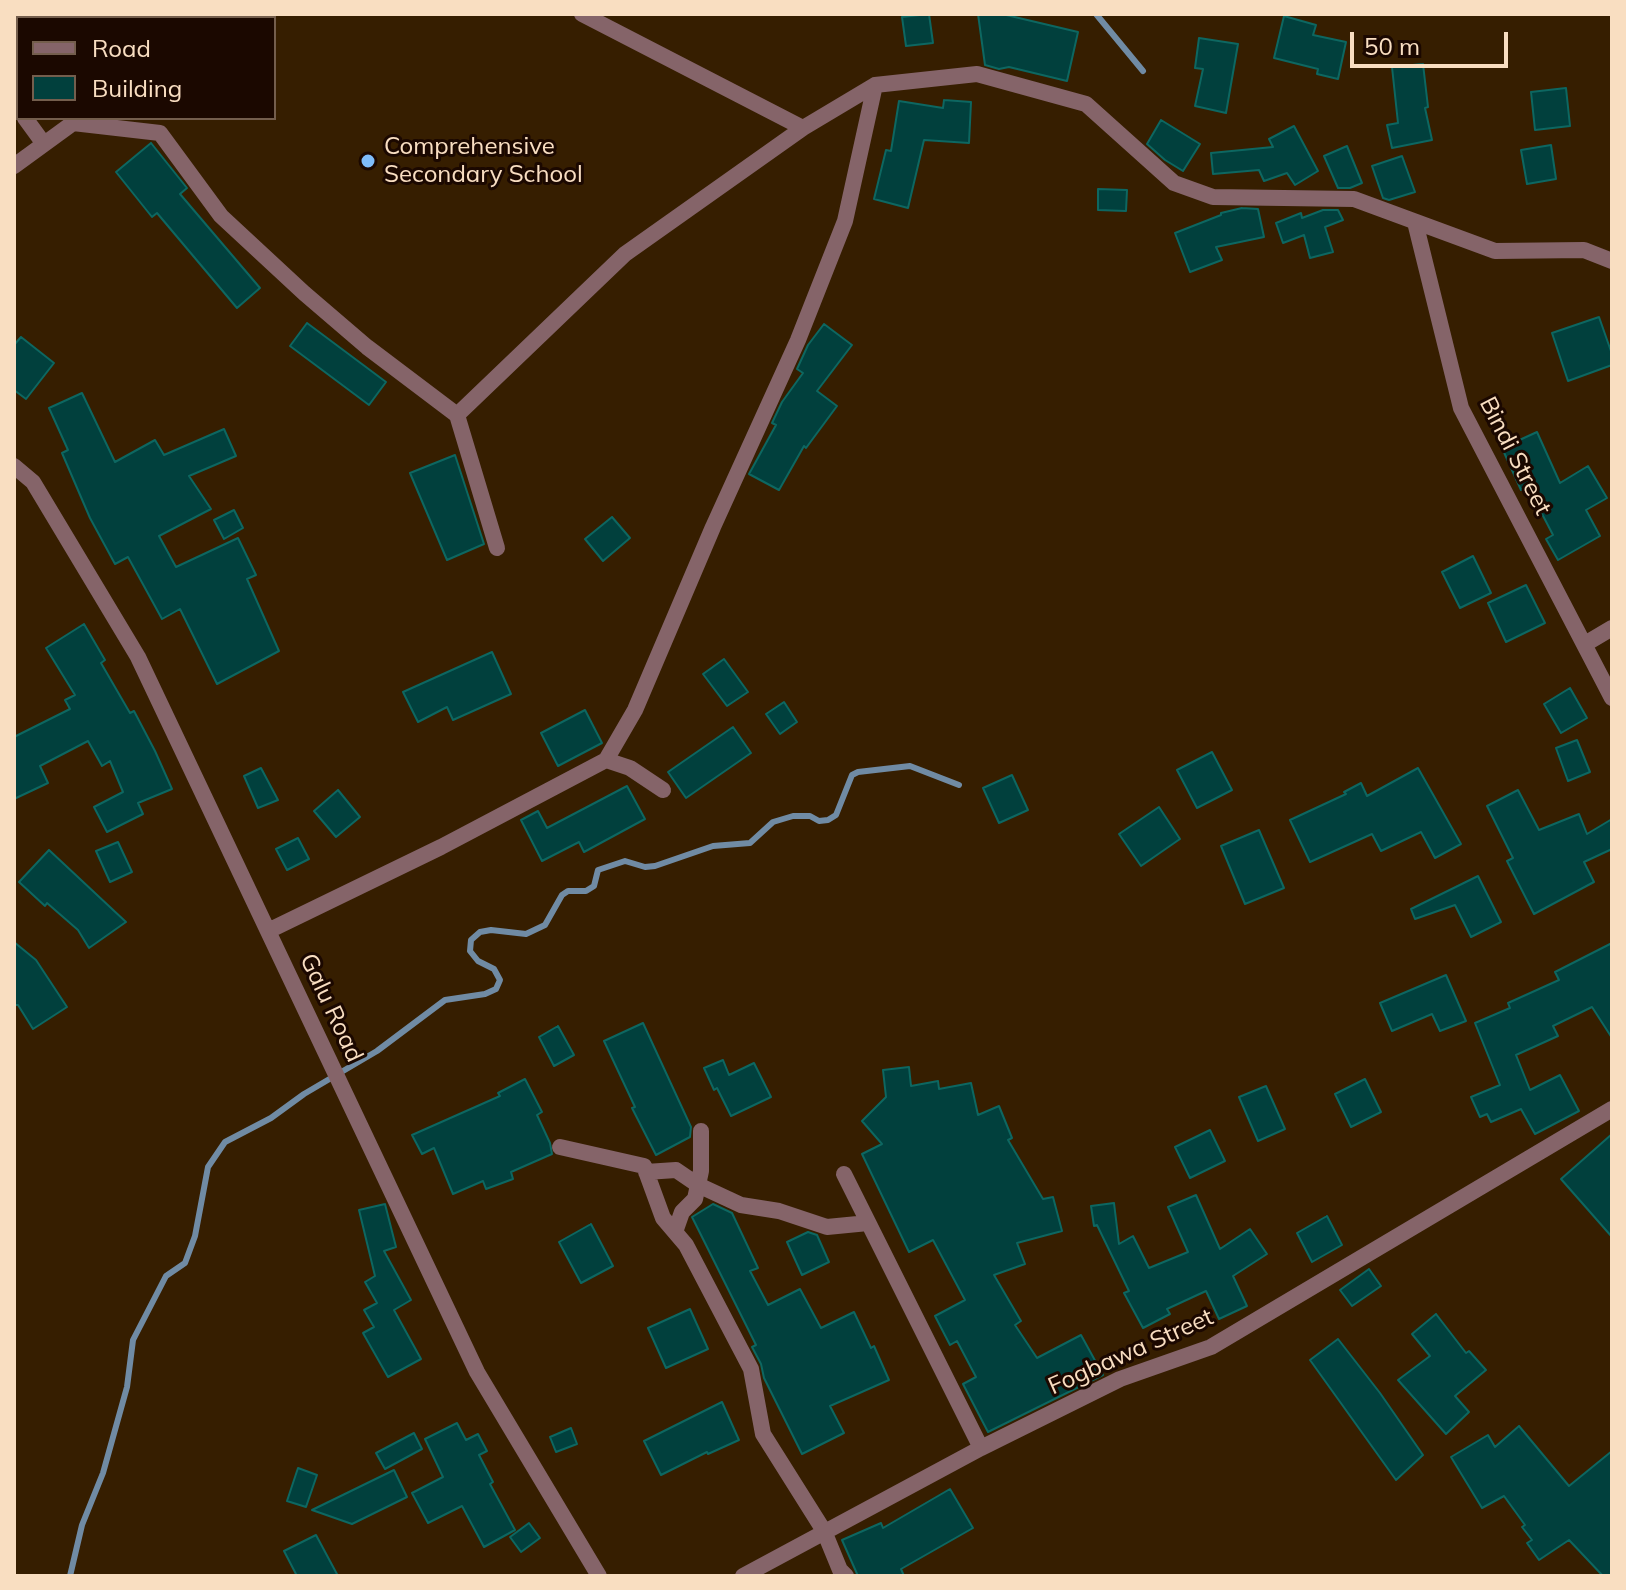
<!DOCTYPE html>
<style>
body{margin:0}
#map{position:relative;width:1626px;height:1590px;overflow:hidden;background:#361e00;font-family:Mulish,sans-serif}
canvas{display:block}
.frame{position:absolute;inset:0;border:16px solid #f9dec1;pointer-events:none}
.legend{position:absolute;left:16px;top:16px;width:260px;height:104px;box-sizing:border-box;background:#1b0800;border:2px solid #745e4d;margin:0;padding:10px 14px;list-style:none;font-size:24px;color:#f9dec1}
.legend li{display:flex;align-items:center;gap:16px;height:40px}
.legend b{width:40px;border:2px solid #745e4d}
.scale{position:absolute;left:1350px;top:32px;width:158px;height:36px;box-sizing:border-box;border:4px solid #f9dec1;border-top:0;padding-left:10px;font-size:24px;line-height:28px;white-space:nowrap;color:#f9dec1;-webkit-text-stroke:6px #1b0800;paint-order:stroke}
</style>
<div id="map">
<canvas width="1626" height="1590"></canvas>
<div class="frame"></div>
<ul class="legend">
<li><b style="height:10px;background:#856469"></b>Road</li>
<li><b style="height:22px;background:#01403d"></b>Building</li>
</ul>
<div class="scale">50 m</div>
</div>
<script>
const g = document.querySelector('canvas').getContext('2d');
g.lineJoin = 'round';
const toPath = rows => new Path2D(rows.map(r => 'M' + r).join(''));
function trace(path, color, width, dash) { g.strokeStyle = color; g.lineWidth = width; g.lineCap = dash ? 'butt' : 'round'; g.setLineDash(dash || []); g.stroke(path); }
function paint(path, color) { g.fillStyle = color; g.fill(path, 'evenodd'); }
function label(font, color, halo, rows, align = 'center') {
  g.font = font + ' Mulish,sans-serif'; g.lineWidth = 6; g.setLineDash([]); g.textBaseline = 'middle'; g.strokeStyle = halo; g.fillStyle = color; for (const [text, x, y, turn = 0] of rows) {
    g.save(); g.translate(x, y); g.rotate((+turn || 0) * Math.PI / 180); g.textAlign = isNaN(turn) ? turn : align; if (halo) g.strokeText(text, 0, 0); g.fillText(text, 0, 0); g.restore();
  }
}
trace(toPath([
 [1096,14,1143,71],
 [70,1576,82,1525,103,1473,127,1387,133,1340,166,1276,185,1263,195,1236,208,1167,225,1142,271,1118,304,1094,377,1051,445,1000,485,994,496,989,500,980,494,969,478,961,470,951,471,940,480,932,491,930,526,934,545,925,562,895,568,891,586,891,594,886,598,870,625,861,645,867,655,866,713,846,750,843,773,822,793,816,810,816,819,821,828,820,836,815,852,775,858,772,910,766,959,785]
]), '#708ba4', 6);
const building = toPath([
 [929,14,933,43,906,46,902,17,929,14],
 [978,14,1002,14,1078,32,1067,81,1009,67,999,69,985,65,978,14],
 [1284,16,1316,25,1313,35,1346,42,1338,79,1317,74,1318,69,1274,58,1284,16],
 [1199,38,1238,44,1226,113,1195,106,1203,69,1195,68,1199,38],
 [1423,64,1428,107,1425,108,1432,140,1392,148,1387,125,1398,123,1392,67,1423,64],
 [1566,88,1570,126,1535,130,1531,92,1566,88],
 [944,100,971,102,969,143,924,140,908,208,874,199,886,150,891,151,899,101,943,108,944,100],
 [1161,120,1200,144,1183,171,1165,160,1147,144,1161,120],
 [1294,126,1318,171,1295,185,1287,173,1264,181,1259,170,1213,174,1211,153,1273,147,1269,139,1294,126],
 [151,143,187,188,180,194,260,288,237,308,157,213,152,217,116,172,151,143],
 [1551,145,1556,179,1527,184,1521,150,1551,145],
 [1347,146,1362,183,1350,188,1338,188,1324,156,1347,146],
 [1402,156,1415,192,1389,200,1383,198,1372,166,1402,156],
 [1098,189,1127,190,1126,211,1098,210,1098,189],
 [1242,208,1258,209,1264,237,1216,247,1222,260,1190,272,1175,233,1221,215,1221,213,1242,208],
 [1323,210,1338,210,1343,220,1325,227,1333,252,1310,258,1304,235,1283,243,1276,223,1301,213,1302,218,1323,210],
 [1599,317,1612,354,1612,365,1568,381,1552,333,1599,317],
 [307,323,386,382,369,405,290,346,307,323],
 [824,324,852,345,817,391,837,406,806,448,804,446,779,490,749,474,776,425,772,423,782,402,803,373,797,369,808,345,824,324],
 [21,337,54,363,26,399,14,390,14,345,21,337],
 [82,393,115,462,155,440,164,455,224,429,236,456,189,476,211,509,159,536,176,567,238,538,256,575,247,579,279,651,217,684,180,609,162,619,128,557,115,564,90,518,62,453,68,450,49,408,82,393],
 [1537,432,1560,483,1588,466,1607,498,1586,510,1600,536,1558,560,1546,539,1553,535,1528,487,1521,490,1502,448,1537,432],
 [455,455,484,544,447,560,410,473,455,455],
 [234,510,243,528,224,539,214,520,234,510],
 [612,517,630,538,603,561,585,539,612,517],
 [1473,556,1491,593,1460,608,1442,572,1473,556],
 [1526,585,1545,623,1506,642,1488,603,1526,585],
 [84,624,105,660,101,663,130,713,134,711,155,751,172,789,138,803,143,814,107,832,94,807,123,792,110,761,102,766,88,741,40,766,48,783,14,799,14,737,70,709,65,700,75,695,46,648,84,624],
 [492,652,511,694,453,720,447,707,418,722,403,692,492,652],
 [724,659,748,692,727,706,703,674,724,659],
 [1570,688,1587,718,1561,733,1544,704,1570,688],
 [784,702,797,722,780,734,766,714,784,702],
 [585,710,602,743,558,766,541,733,585,710],
 [733,727,751,753,686,798,668,772,733,727],
 [1577,740,1590,772,1568,781,1556,748,1577,740],
 [1212,752,1232,790,1197,808,1177,770,1212,752],
 [261,768,278,800,258,808,244,776,261,768],
 [1418,768,1461,844,1435,858,1421,832,1381,851,1372,834,1310,862,1290,820,1346,794,1344,792,1361,783,1367,796,1418,768],
 [1012,775,1028,810,999,823,983,788,1012,775],
 [627,786,645,819,584,852,579,842,542,861,521,820,538,811,547,828,627,786],
 [338,790,360,817,336,837,314,811,338,790],
 [1518,790,1539,830,1579,814,1587,834,1612,819,1612,849,1584,862,1594,882,1534,914,1507,861,1513,858,1487,806,1518,790],
 [1159,807,1180,839,1141,866,1119,834,1159,807],
 [1259,830,1284,888,1245,904,1221,846,1259,830],
 [298,838,309,859,287,870,276,849,298,838],
 [118,842,132,872,110,882,96,851,118,842],
 [49,850,126,922,89,948,78,930,47,903,45,906,19,882,49,850],
 [1478,876,1501,922,1471,937,1455,905,1415,919,1411,909,1478,876],
 [14,942,36,960,67,1007,33,1029,18,1005,14,1005,14,942],
 [1612,943,1612,1038,1592,1007,1553,1026,1558,1036,1516,1055,1530,1090,1560,1075,1579,1111,1535,1134,1521,1109,1491,1122,1487,1114,1480,1117,1471,1097,1500,1085,1475,1023,1510,1008,1508,1003,1559,980,1555,972,1612,943],
 [1446,975,1466,1021,1440,1031,1432,1014,1392,1031,1380,1003,1446,975],
 [643,1023,691,1127,690,1137,656,1155,632,1108,635,1107,604,1041,643,1023],
 [558,1026,574,1055,554,1066,539,1037,558,1026],
 [723,1060,729,1075,754,1063,771,1097,731,1116,717,1088,714,1090,704,1068,723,1060],
 [909,1067,911,1086,938,1081,939,1089,971,1083,978,1115,999,1106,1012,1138,1008,1140,1043,1199,1053,1197,1062,1231,1017,1243,1025,1264,994,1275,1021,1321,1015,1325,1037,1358,1081,1335,1103,1375,988,1432,963,1384,976,1377,957,1341,950,1345,935,1316,965,1300,933,1240,909,1252,862,1154,882,1144,862,1121,886,1097,883,1070,909,1067],
 [525,1079,542,1112,537,1115,550,1143,552,1154,511,1172,513,1179,486,1189,483,1181,453,1194,434,1148,422,1154,412,1135,500,1096,498,1093,525,1079],
 [1365,1079,1381,1112,1351,1127,1335,1094,1365,1079],
 [1266,1086,1285,1129,1258,1141,1239,1097,1266,1086],
 [1210,1130,1225,1161,1190,1178,1175,1147,1210,1130],
 [1612,1134,1612,1237,1561,1179,1612,1134],
 [1196,1195,1220,1249,1250,1229,1267,1254,1233,1276,1247,1306,1219,1319,1206,1291,1167,1309,1170,1314,1143,1328,1124,1293,1129,1291,1097,1225,1094,1226,1091,1206,1114,1203,1119,1244,1133,1236,1149,1268,1188,1252,1168,1207,1196,1195],
 [385,1204,396,1247,384,1251,411,1300,394,1310,421,1359,388,1377,363,1333,374,1327,364,1310,377,1303,365,1282,375,1276,359,1210,385,1204],
 [713,1204,732,1213,758,1268,750,1271,768,1305,800,1289,821,1328,854,1312,871,1348,874,1346,889,1380,830,1406,844,1433,802,1454,764,1378,761,1364,752,1347,756,1345,692,1217,713,1204],
 [1327,1216,1342,1245,1312,1262,1297,1233,1327,1216],
 [591,1224,613,1266,581,1283,559,1242,591,1224],
 [808,1232,817,1235,829,1262,802,1275,787,1242,808,1232],
 [1369,1269,1381,1286,1352,1306,1340,1290,1369,1269],
 [690,1309,708,1349,666,1368,648,1328,690,1309],
 [1436,1314,1466,1353,1469,1351,1486,1370,1455,1396,1469,1412,1446,1434,1398,1380,1430,1356,1412,1334,1436,1314],
 [1338,1339,1380,1393,1423,1455,1396,1480,1310,1360,1338,1339],
 [722,1402,739,1440,708,1454,707,1452,661,1475,644,1441,722,1402],
 [457,1423,466,1440,478,1434,487,1451,479,1455,493,1482,490,1484,515,1530,484,1547,462,1506,428,1523,412,1493,443,1477,425,1439,457,1423],
 [1519,1426,1569,1486,1612,1451,1612,1576,1603,1576,1569,1540,1539,1560,1527,1543,1532,1540,1522,1527,1525,1525,1504,1496,1482,1508,1451,1457,1488,1435,1495,1447,1519,1426],
 [571,1428,577,1444,556,1452,550,1437,571,1428],
 [414,1433,422,1449,385,1469,376,1453,414,1433],
 [298,1468,317,1475,306,1507,287,1501,298,1468],
 [394,1470,407,1497,352,1524,312,1510,394,1470],
 [950,1489,973,1528,901,1569,904,1576,858,1576,842,1540,881,1523,883,1528,950,1489],
 [529,1523,540,1538,521,1552,510,1537,529,1523],
 [316,1535,338,1576,297,1576,284,1551,316,1535]
]);
paint(building, '#01403d');
trace(building, '#0d6761', 2);
trace(toPath([
 [582,14,803,128],
 [74,18,74,14],
 [25,118,44,144],
 [14,166,73,123,160,133,221,216,304,293,367,347,457,415],
 [1415,222,1461,408,1612,698],
 [457,415,625,254,803,128,875,85,977,74,1086,104,1174,183,1213,197,1354,199,1495,251,1584,250,1612,261],
 [457,415,497,548],
 [14,466,33,482,138,657,477,1372,599,1576],
 [1585,644,1612,628],
 [606,760,630,768,663,790],
 [268,931,441,847,606,760,635,710,713,527,798,340,845,221,875,85],
 [560,1147,644,1166,663,1218,686,1245,751,1369,763,1434,824,1531,840,1570,846,1576],
 [646,1172,676,1170,698,1185,741,1205,779,1211,827,1227,868,1223],
 [844,1174,981,1448],
 [675,1232,682,1212,695,1199,701,1171,701,1131],
 [743,1576,981,1448,1120,1379,1211,1347,1612,1109]
]), '#856469', 16);
for (const [x, y, r, color] of [
 [368,161,8,"#7fbdfa"]
]) { const dot = new Path2D(); dot.arc(x, y, r, 0, 2 * Math.PI); g.fillStyle = color; g.fill(dot); trace(dot, '#1b0800', 3); }
label('24px', '#f9dec1', '#1b0800', [
 ["Comprehensive",384,147],
 ["Secondary School",384,175]
], 'left');
label('24px', '#f9dec1', '#1b0800', [
 ["Bindi Street",1515,456,63],
 ["Galu Road",331,1008,65],
 ["Fogbawa Street",1131,1352,-24]
]);
</script>
